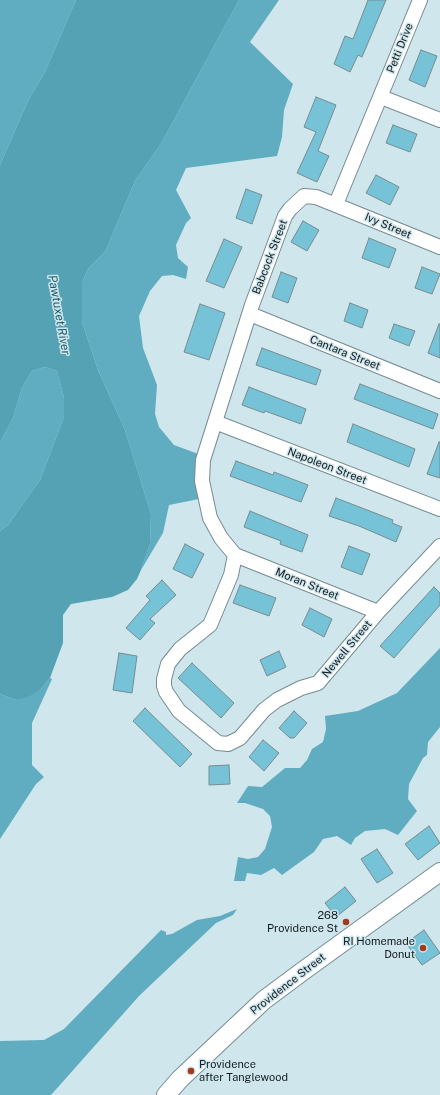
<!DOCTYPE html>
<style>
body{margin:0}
canvas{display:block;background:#cfe6ed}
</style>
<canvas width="440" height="1095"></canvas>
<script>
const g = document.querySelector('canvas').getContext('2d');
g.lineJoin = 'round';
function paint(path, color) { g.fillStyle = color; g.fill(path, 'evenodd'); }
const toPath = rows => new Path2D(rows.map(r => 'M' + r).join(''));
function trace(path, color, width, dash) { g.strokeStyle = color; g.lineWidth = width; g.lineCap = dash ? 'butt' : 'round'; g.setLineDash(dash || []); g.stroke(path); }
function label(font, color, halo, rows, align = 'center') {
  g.font = font + ' "Public Sans",sans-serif'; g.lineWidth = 3; g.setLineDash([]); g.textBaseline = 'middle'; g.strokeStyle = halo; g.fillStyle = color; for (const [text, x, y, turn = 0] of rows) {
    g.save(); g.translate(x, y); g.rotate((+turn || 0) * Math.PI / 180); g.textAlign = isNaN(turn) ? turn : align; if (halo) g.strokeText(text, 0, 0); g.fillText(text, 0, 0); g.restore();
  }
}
paint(toPath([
 [0,0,76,0,45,72,28,101,0,165],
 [239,0,279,0,250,42,293,84,284,110,282,137,277,156,186,168,176,190,191,218,186,223,176,245,178,258,188,267,186,279,173,275,162,276,150,291,139,316,143,348,157,385,155,414,159,427,174,445,201,455,204,498,169,505,163,533,141,570,150,544,151,514,125,430,98,370,82,322,82,283,88,269,105,252,135,181,162,142],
 [45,367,57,371,64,398,64,417,40,480,8,525,0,531,0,443,13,418,22,388,32,371],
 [440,648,440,727,428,742,427,755,423,758,409,784,408,799,417,811,398,835,385,829,365,831,355,838,351,845,337,836,323,839,314,852,282,875,274,868,261,875,247,873,245,881,234,881,238,857,248,859,258,857,265,849,272,827,270,816,263,809,245,803,237,803,248,786,262,787,285,768,300,768,307,760,312,749,323,742,326,729,325,716,358,711,397,693],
 [50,678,52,679,32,723,32,765,44,777,36,784,0,839,0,694,16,700,41,689],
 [237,909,233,915,216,923,139,996,51,1095,0,1095,0,1041,44,1040,64,1029,161,930,166,932,166,935,172,934,197,920,220,916]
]), '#60acc0');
paint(toPath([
 [76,0,239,0,162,142,135,181,105,252,88,269,82,283,82,322,98,370,125,430,151,514,150,544,141,570,137,579,128,590,112,597,71,604,63,615,63,643,50,678,41,689,28,697,16,700,0,694,0,531,8,525,40,480,64,417,64,398,57,371,45,367,32,371,22,388,13,418,0,443,0,165,28,101,45,72]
]), '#55a2b5');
const building = toPath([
 [368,0,386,0,362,57,358,55,350,72,334,64,345,36,353,39,368,0],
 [421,50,437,56,425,87,409,80,421,50],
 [316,97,336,105,318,151,329,156,317,182,297,173,316,132,304,127,316,97],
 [393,125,417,134,410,152,386,143,393,125],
 [376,175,399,187,390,205,366,193,376,175],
 [246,189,262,195,252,224,236,218,246,189],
 [303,221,319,230,307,251,291,242,303,221],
 [369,238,396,249,389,268,362,258,369,238],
 [224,239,242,247,224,288,206,281,224,239],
 [422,267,440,274,432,294,415,288,422,267],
 [281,272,297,278,288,303,272,297,281,272],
 [350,303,368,310,362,328,344,321,350,303],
 [200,304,225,313,209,360,184,352,200,304],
 [394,324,415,331,409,346,389,338,394,324],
 [439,324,440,324,440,358,428,353,439,324],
 [262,348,321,370,316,385,256,365,262,348],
 [360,384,438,414,433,429,354,399,360,384],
 [249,387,306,409,301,424,265,411,264,413,242,405,249,387],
 [353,424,415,449,409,467,347,442,353,424],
 [439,442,440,442,440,478,427,474,439,442],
 [236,461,273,475,274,472,308,485,301,502,230,476,236,461],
 [336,498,393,520,392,523,402,527,396,542,359,526,329,516,336,498],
 [250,511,308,535,302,552,280,544,281,541,244,527,250,511],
 [185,544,204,554,192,578,173,569,185,544],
 [349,546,370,554,362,575,341,567,349,546],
 [162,580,176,595,150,619,155,623,140,640,126,628,150,600,146,596,162,580],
 [240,585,276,598,269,616,233,603,240,585],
 [434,587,440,593,440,605,394,658,380,646,434,587],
 [310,608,332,619,324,637,302,625,310,608],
 [279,651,286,667,267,676,260,660,279,651],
 [119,653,137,656,132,693,113,690,119,653],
 [192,663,234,703,221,718,178,678,192,663],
 [145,708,192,754,180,767,133,721,145,708],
 [294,711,307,723,294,738,290,738,279,728,294,711],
 [263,740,279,753,264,771,249,757,263,740],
 [229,765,230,784,209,785,209,766,229,765],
 [429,826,440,843,418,860,405,844,429,826],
 [377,849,393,873,377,883,361,859,377,849],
 [345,887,356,901,336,917,325,903,345,887],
 [424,930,440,953,422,965,406,943,424,930]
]);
paint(building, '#76c3d7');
trace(building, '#768c91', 1);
const minor = toPath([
 [381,97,440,120],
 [336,204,420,0],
 [440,247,316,197,304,196,290,209,285,216,252,305,203,460,202,481,210,518,221,538,235,555,231,575,210,625,180,649,168,664,164,679,164,686,166,692,179,711,218,743,228,744,240,738,264,710,277,700,301,688,318,683,378,612,440,546],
 [250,314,440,391],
 [215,422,440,509],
 [235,555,378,612]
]);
const major = toPath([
 [166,1095,180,1079,264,1000,303,971,440,872]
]);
trace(minor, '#778c92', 16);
trace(major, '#778c92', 20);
trace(minor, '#fff', 14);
trace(major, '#fff', 18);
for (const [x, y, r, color] of [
 [346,922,4,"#a23a1c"],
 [423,948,4,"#a23a1c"],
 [191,1071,4,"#a23a1c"]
]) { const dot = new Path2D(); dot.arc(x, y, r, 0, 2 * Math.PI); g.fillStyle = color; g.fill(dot); trace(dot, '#cfe6ed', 1.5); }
label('11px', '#131b1e', '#cfe6ed', [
 ["Petti Drive",400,48,-68],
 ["Ivy Street",388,226,23],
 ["Babcock Street",270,257,-69],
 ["Cantara Street",345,353,22],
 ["Napoleon Street",327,466,21],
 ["Moran Street",307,584,22],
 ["Newell Street",347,649,-50],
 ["Providence Street",288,984,-38]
]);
label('11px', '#131b1e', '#cfe6ed', [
 ["268",338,916],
 ["Providence St",338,929],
 ["RI Homemade",415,942],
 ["Donut",415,955],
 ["Providence",199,1065,"left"],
 ["after Tanglewood",199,1078,"left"]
], 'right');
label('italic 12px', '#195867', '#cfe6ed', [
 ["Pawtuxet River",59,315,80]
]);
</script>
